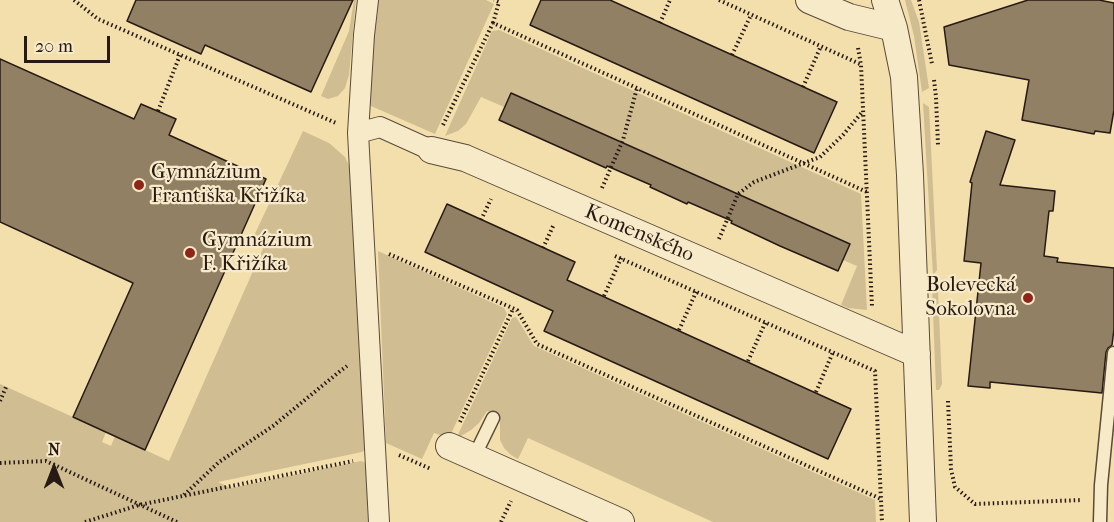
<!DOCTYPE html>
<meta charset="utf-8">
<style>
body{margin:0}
#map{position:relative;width:1114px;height:522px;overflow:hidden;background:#f3dfac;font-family:"IM FELL French Canon",serif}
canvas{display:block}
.north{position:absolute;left:24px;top:438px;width:60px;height:60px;-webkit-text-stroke:4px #f7eac9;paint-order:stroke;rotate:0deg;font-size:16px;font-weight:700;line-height:24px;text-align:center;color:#271913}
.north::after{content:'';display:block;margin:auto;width:21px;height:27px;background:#271913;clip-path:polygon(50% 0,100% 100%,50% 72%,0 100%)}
.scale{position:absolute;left:24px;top:36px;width:86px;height:27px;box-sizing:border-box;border:3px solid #271913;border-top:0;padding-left:8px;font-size:18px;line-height:21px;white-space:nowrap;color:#271913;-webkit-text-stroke:4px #f7eac9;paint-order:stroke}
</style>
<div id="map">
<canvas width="1114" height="522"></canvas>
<div class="north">N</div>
<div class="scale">20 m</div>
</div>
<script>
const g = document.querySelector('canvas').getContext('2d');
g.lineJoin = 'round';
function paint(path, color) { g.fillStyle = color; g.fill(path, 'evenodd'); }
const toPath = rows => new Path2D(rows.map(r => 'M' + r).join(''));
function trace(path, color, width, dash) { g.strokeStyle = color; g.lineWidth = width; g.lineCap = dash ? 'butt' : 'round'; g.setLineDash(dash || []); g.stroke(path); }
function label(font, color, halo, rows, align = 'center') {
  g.font = font + ' "IM FELL French Canon",serif'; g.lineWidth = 4.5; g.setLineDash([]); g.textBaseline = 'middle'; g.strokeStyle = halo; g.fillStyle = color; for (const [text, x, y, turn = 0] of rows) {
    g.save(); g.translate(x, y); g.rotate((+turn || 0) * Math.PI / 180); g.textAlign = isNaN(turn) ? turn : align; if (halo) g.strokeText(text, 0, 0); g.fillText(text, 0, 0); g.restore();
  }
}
paint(toPath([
 [354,0,356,0,349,75,345,88,338,96,328,99,321,96,349,31],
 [378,0,486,0,494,4,435,134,371,106,368,98],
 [905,0,911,0,919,22,929,88,922,92,914,36],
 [499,30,861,194,867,310,848,308,841,305,857,266,843,260,850,244,511,93,504,107,481,97,466,124,458,131,445,136,492,31],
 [923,103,929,107,937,270,933,275],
 [303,131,329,143,345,157,352,172,365,450,362,452,218,482,231,488,361,461,366,463,368,522,0,522,0,384,106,432,102,442,111,446,115,436,169,461,265,244,253,238],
 [378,251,504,308,507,314,449,438,434,433,422,459,386,443],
 [932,287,936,287,938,291,942,384,939,390,936,390],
 [516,317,534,346,875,500,876,522,713,522,528,438,518,459,511,455,504,448,500,440,500,417,487,411,479,423,471,430,456,439,512,318]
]), '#d0bd92');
const building = toPath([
 [136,0,353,0,311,92,205,45,201,54,127,21,136,0],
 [541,0,610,0,837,102,814,153,530,25,541,0],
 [1028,0,1099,0,1114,3,1114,110,1110,133,1095,131,1094,134,1022,120,1029,80,949,65,944,27,1028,0],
 [0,59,134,119,141,104,176,119,169,135,266,179,145,450,73,417,133,283,0,222,0,59],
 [511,93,850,244,838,271,780,246,731,223,732,221,711,212,688,202,687,204,650,187,651,185,607,166,606,168,499,120,511,93],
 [986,131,1015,140,1000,185,1055,191,1053,211,1049,211,1044,256,1058,258,1057,262,1114,268,1114,329,1112,345,1108,348,1106,352,1102,393,990,382,990,388,968,386,981,263,964,261,972,183,970,182,986,131],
 [447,204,575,262,567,280,851,409,828,459,544,331,553,311,425,252,447,204]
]);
paint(building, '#918063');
trace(building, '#271913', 1.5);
const service = toPath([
 [474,457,493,418],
 [1100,522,1101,485,1114,353]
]);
const pedestrian = toPath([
 [368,0,364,35,358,133,379,522],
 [358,133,380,127,431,150]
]);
const minor = toPath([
 [809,0,849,17,894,28],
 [885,0,894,28,904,77,910,175,923,522],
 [431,150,465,158,917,354],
 [449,446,621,522]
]);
trace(service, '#5a4a39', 15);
trace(pedestrian, '#5a4a39', 22);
trace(minor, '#5a4a39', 28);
trace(toPath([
 [74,0,98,19,336,123],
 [719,0,860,64],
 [919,0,932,64],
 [493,23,499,2,494,0],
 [660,23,670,0],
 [858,48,861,65,872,307],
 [732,55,751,15],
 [934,80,936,97,938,145],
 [803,87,821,46],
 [158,111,180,55],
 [443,125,493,23,867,192],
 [602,188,623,140,637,88],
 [481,220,491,199],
 [719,239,738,194,754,182,820,157,843,135,863,111],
 [543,248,554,224],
 [389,254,517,310,537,344,881,499],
 [615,256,875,371,882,522],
 [604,296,622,256],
 [679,330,697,290],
 [748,361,766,321],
 [816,392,833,352],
 [0,401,6,387],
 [948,401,951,469,955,487,975,504,1082,500],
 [460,422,513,309],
 [399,455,431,469],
 [0,463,46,461,177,522],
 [184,495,219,462,273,426,339,372,347,366],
 [85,522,139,505,353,461],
 [501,522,511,501]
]), '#271913', 4, [1.5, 3]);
trace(service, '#f7eac9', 12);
trace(pedestrian, '#f7eac9', 20);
trace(minor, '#f7eac9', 26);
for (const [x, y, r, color] of [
 [139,185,6,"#8f2418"],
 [190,253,6,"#8f2418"],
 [1028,298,6,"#8f2418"]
]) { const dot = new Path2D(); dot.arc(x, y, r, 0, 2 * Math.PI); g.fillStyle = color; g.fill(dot); trace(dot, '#f7eac9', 2); }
label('21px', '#271913', '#f7eac9', [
 ["Gymnázium",151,173],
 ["Františka Křižíka",151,197],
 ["Gymnázium",202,241],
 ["F. Křižíka",202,265],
 ["Bolevecká",1016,286,"right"],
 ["Sokolovna",1016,310,"right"]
], 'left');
label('21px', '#271913', '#f7eac9', [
 ["Komenského",639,234,23]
]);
</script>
